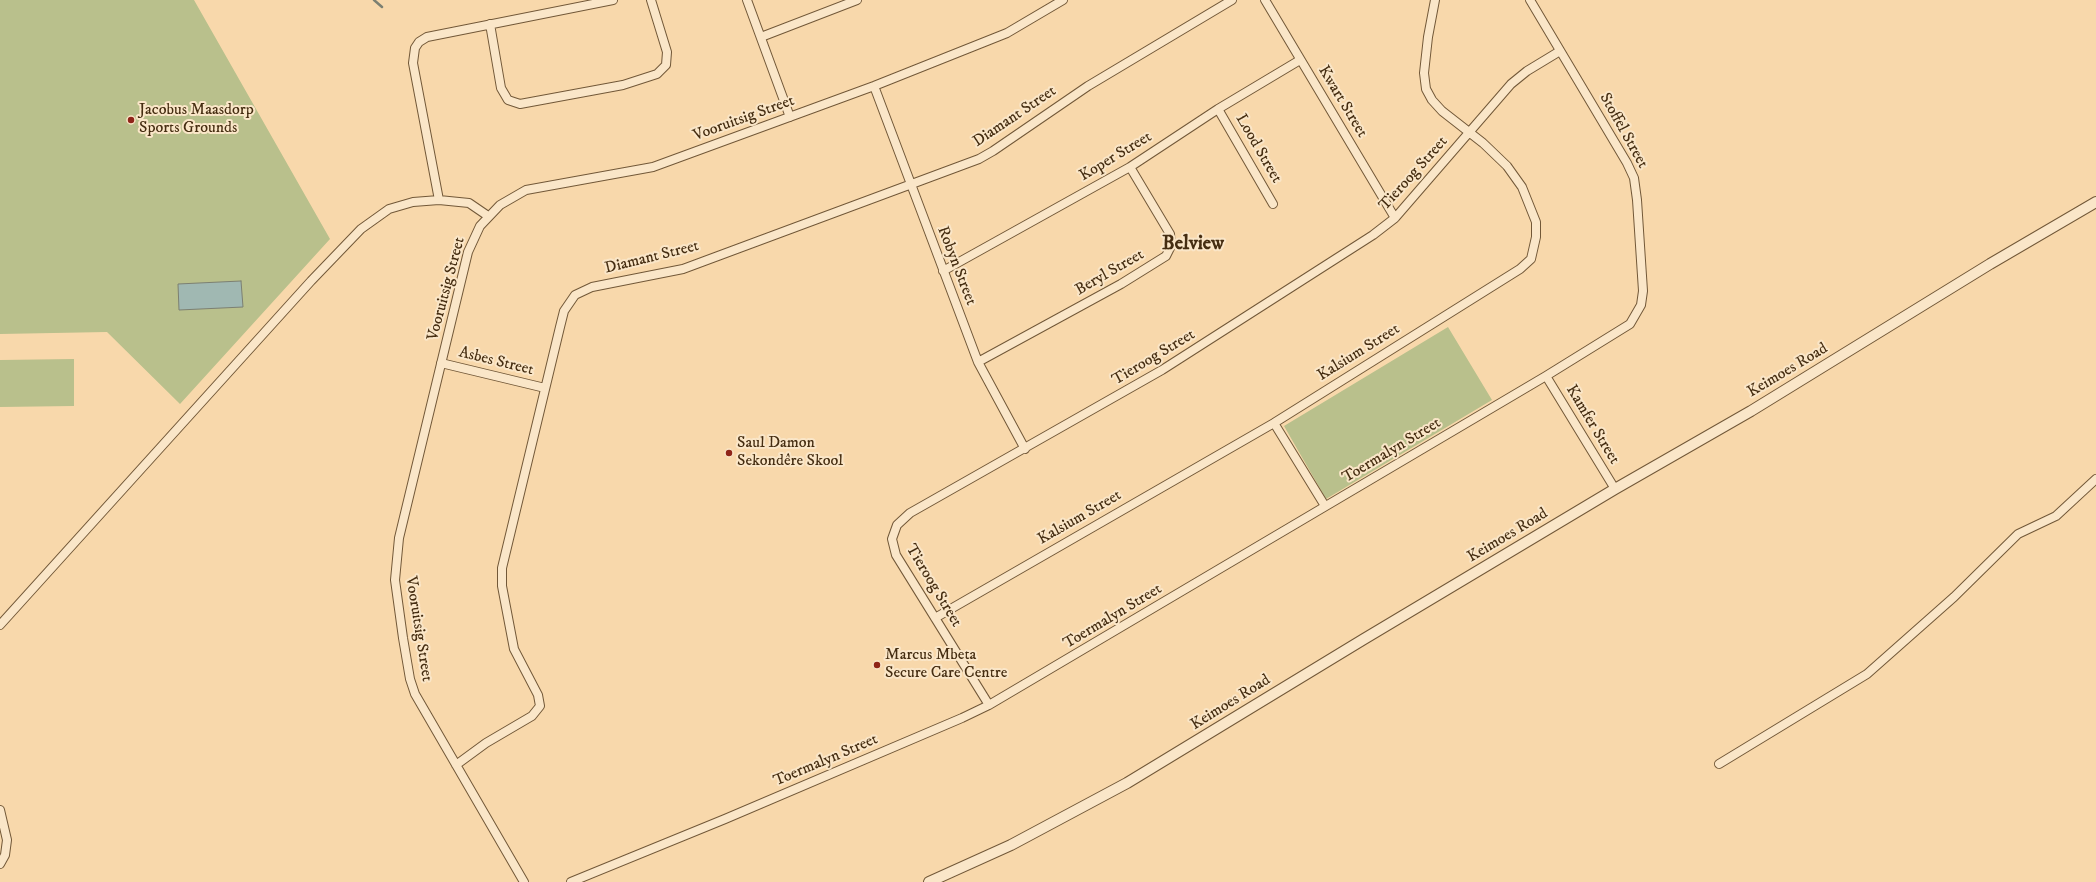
<!DOCTYPE html>
<meta charset="utf-8">
<style>
body{margin:0}
canvas{display:block;background:#f8d8ab}
</style>
<canvas width="2096" height="882"></canvas>
<script>
const g = document.querySelector('canvas').getContext('2d');
g.lineJoin = 'round';
function paint(path, color) { g.fillStyle = color; g.fill(path, 'evenodd'); }
const toPath = rows => new Path2D(rows.map(r => 'M' + r).join(''));
function trace(path, color, width, dash) { g.strokeStyle = color; g.lineWidth = width; g.lineCap = dash ? 'butt' : 'round'; g.setLineDash(dash || []); g.stroke(path); }
function label(font, color, halo, rows, align = 'center') {
  g.font = font + ' "IM FELL DW Pica",serif'; g.lineWidth = 4; g.setLineDash([]); g.textBaseline = 'middle'; g.strokeStyle = halo; g.fillStyle = color; for (const [text, x, y, turn = 0] of rows) {
    g.save(); g.translate(x, y); g.rotate((+turn || 0) * Math.PI / 180); g.textAlign = isNaN(turn) ? turn : align; if (halo) g.strokeText(text, 0, 0); g.fillText(text, 0, 0); g.restore();
  }
}
paint(toPath([
 [0,0,194,0,330,239,180,404,107,332,0,334],
 [1448,327,1492,400,1326,499,1284,426],
 [74,359,74,406,0,407,0,360]
]), '#b9c08c');
const water = toPath([
 [241,281,243,307,179,310,178,284,241,281]
]);
paint(water, '#a0b8b2');
trace(water, '#7c8072', 1);
trace(toPath([
 [374,0,382,7]
]), '#7c8072', 2.5);
const minor = toPath([
 [747,0,790,117],
 [1265,0,1395,218],
 [490,24,501,88,508,100,520,104,623,85,657,74,666,65,667,52,651,0],
 [761,37,857,0],
 [874,86,978,362,1025,449],
 [1218,109,1273,204],
 [439,200,413,63,415,48,419,42,427,37,613,0],
 [943,271,1130,167,1218,109,1300,60],
 [978,362,1121,284,1166,256,1171,246,1170,234,1130,167],
 [441,363,545,388],
 [1546,376,1615,489],
 [1274,423,1325,506],
 [935,618,1274,423,1520,269,1531,259,1536,237,1536,222,1522,187,1507,166,1483,143,1442,111,1432,100,1426,89,1424,73,1428,37,1435,0],
 [0,625,311,281,361,229,389,209,413,202,439,200,469,203,488,216],
 [989,705,896,555,892,539,897,525,910,513,1162,370,1373,235,1395,218,1511,84,1527,71,1560,51],
 [1719,764,1867,674,1954,597,2018,534,2056,516,2096,479],
 [456,765,486,743,532,716,540,706,538,695,514,649,502,586,502,568,560,327,564,311,575,295,592,287,683,269,979,159,993,151,1088,86,1232,0],
 [0,810,7,840,5,855,0,864],
 [524,882,415,694,410,679,403,638,395,580,399,538,468,252,480,226,500,205,526,190,653,167,874,86,1007,33,1063,0],
 [571,882,725,819,962,718,989,705,1546,376,1630,324,1641,305,1643,291,1637,200,1634,178,1627,163,1530,0]
]);
const tertiary = toPath([
 [929,882,1011,845,1127,783,1364,639,1615,489,1751,411,1990,264,2096,202]
]);
trace(minor, '#725838', 10);
trace(tertiary, '#725838', 12);
trace(minor, '#fae6c8', 8);
trace(tertiary, '#fae6c8', 10);
for (const [x, y, r, color] of [
 [131,120,4,"#8f2418"],
 [729,453,4,"#8f2418"],
 [877,665,4,"#8f2418"]
]) { const dot = new Path2D(); dot.arc(x, y, r, 0, 2 * Math.PI); g.fillStyle = color; g.fill(dot); trace(dot, '#fae6c8', 1.5); }
label('16px', '#452d11', '#fae6c8', [
 ["Kwart Street",1342,102,59],
 ["Diamant Street",1015,117,-34],
 ["Vooruitsig Street",744,119,-20],
 ["Stoffel Street",1623,131,61],
 ["Lood Street",1258,149,60],
 ["Koper Street",1116,157,-31],
 ["Tieroog Street",1414,174,-48],
 ["Diamant Street",652,258,-14],
 ["Robyn Street",956,266,69],
 ["Beryl Street",1110,273,-30],
 ["Vooruitsig Street",447,289,-75],
 ["Kalsium Street",1359,353,-32],
 ["Tieroog Street",1154,358,-31],
 ["Asbes Street",496,362,14],
 ["Keimoes Road",1788,371,-31],
 ["Kamfer Street",1592,425,59],
 ["Toermalyn Street",1392,451,-31],
 ["Kalsium Street",1080,518,-30],
 ["Keimoes Road",1508,536,-31],
 ["Tieroog Street",933,586,59],
 ["Toermalyn Street",1113,617,-31],
 ["Vooruitsig Street",418,629,81],
 ["Keimoes Road",1231,703,-32],
 ["Toermalyn Street",826,761,-23]
]);
label('16px', '#452d11', '#fae6c8', [
 ["Jacobus Maasdorp",139,111],
 ["Sports Grounds",139,129],
 ["Saul Damon",737,444],
 ["Sekondêre Skool",737,462],
 ["Marcus Mbeta",885,656],
 ["Secure Care Centre",885,674]
], 'left');
label('bold 20px', '#452d11', '#fae6c8', [
 ["Belview",1193,245]
]);
</script>
